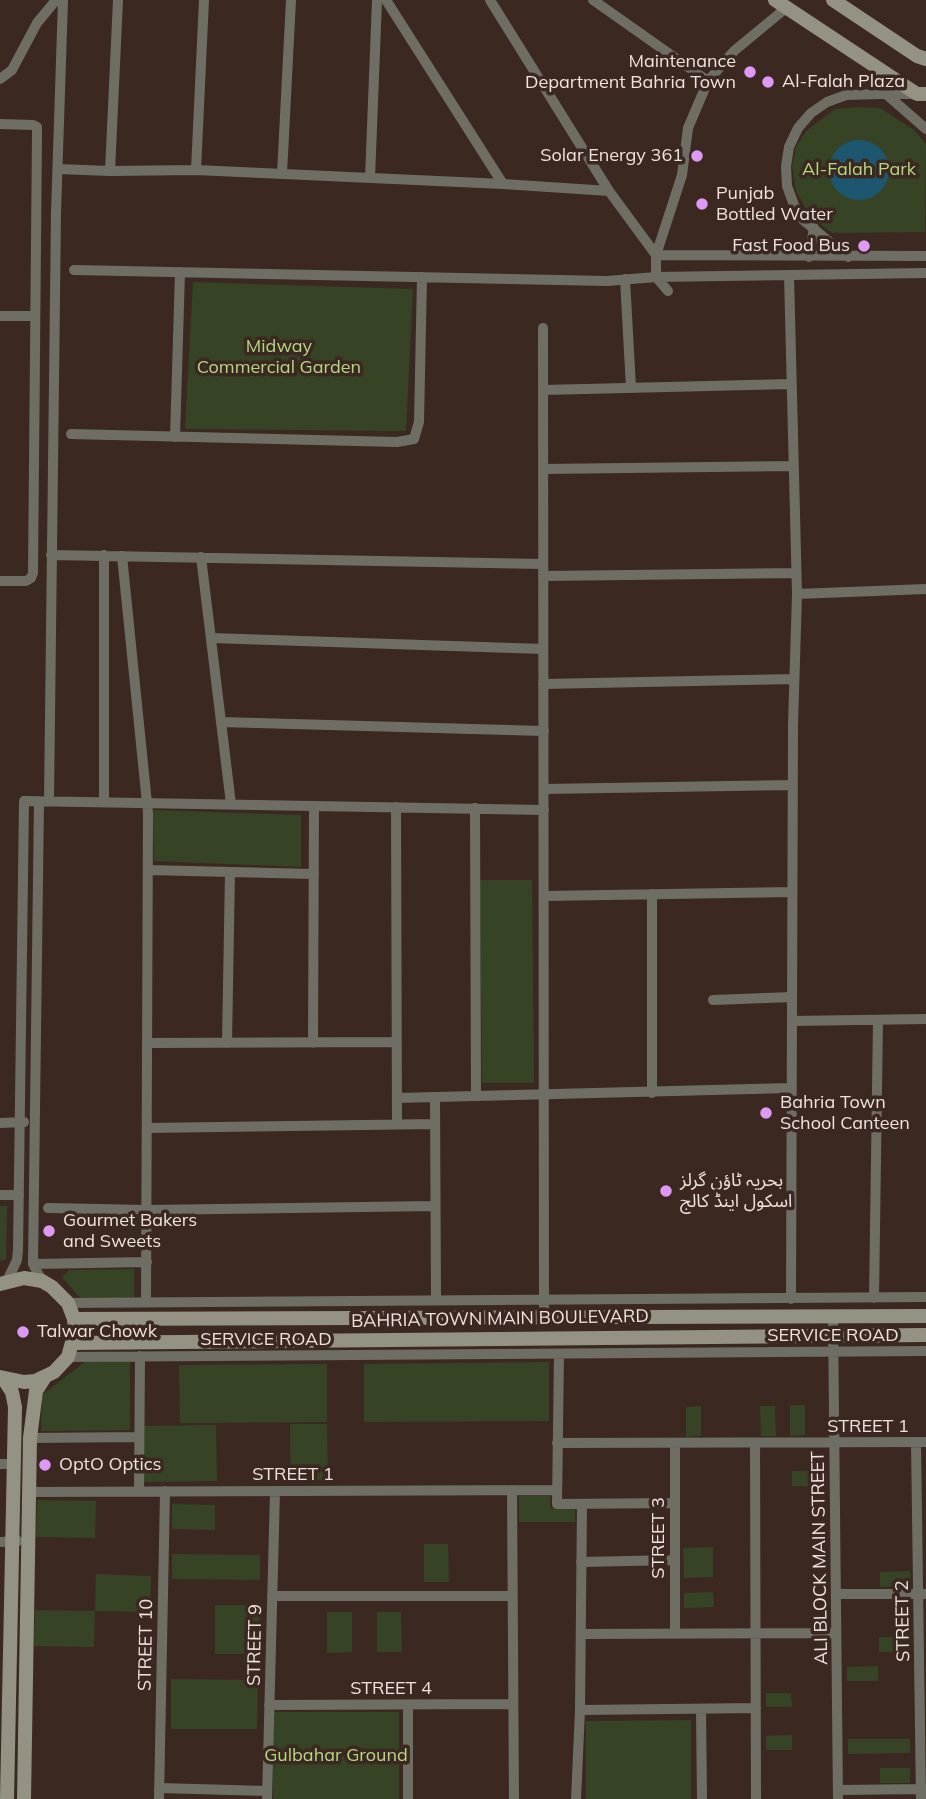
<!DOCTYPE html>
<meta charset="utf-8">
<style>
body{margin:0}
canvas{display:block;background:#3b2821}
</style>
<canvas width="926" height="1799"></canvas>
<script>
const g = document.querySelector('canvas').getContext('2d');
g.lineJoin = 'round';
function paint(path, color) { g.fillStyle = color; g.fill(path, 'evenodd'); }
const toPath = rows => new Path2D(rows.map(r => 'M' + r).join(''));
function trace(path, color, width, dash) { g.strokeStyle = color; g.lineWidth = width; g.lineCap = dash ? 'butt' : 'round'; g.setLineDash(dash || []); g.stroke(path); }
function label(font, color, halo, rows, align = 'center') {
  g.font = font + ' Mulish,"Noto Sans Arabic",sans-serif'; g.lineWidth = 7; g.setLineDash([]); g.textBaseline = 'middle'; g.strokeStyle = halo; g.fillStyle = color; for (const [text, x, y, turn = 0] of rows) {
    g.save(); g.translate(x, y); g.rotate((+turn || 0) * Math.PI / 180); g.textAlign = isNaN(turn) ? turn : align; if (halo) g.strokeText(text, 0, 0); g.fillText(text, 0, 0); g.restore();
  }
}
paint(toPath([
 [858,107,880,108,914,130,926,144,925,232,832,233,819,223,806,209,796,191,792,166,796,147,806,131,835,109],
 [193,282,413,289,406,431,185,429],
 [153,810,301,815,301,867,154,861],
 [480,880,532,880,534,1083,482,1083],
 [0,1206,7,1206,6,1259,0,1261],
 [134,1269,134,1298,80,1298,62,1277,69,1270],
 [86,1361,130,1361,130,1430,41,1431,42,1395],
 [549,1362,549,1421,364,1422,364,1364],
 [327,1364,327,1422,180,1423,179,1365],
 [790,1405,805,1405,805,1435,790,1436],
 [701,1406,701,1436,686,1437,686,1407],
 [760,1406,775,1406,776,1436,761,1436],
 [290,1424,327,1424,328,1480,291,1481],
 [216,1425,217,1481,143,1482,142,1426],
 [792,1471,822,1471,822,1487,792,1486],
 [519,1496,550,1496,550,1508,575,1508,575,1522,519,1522],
 [37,1500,96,1501,95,1538,36,1537],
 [172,1504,215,1505,215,1530,172,1529],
 [424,1544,448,1544,449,1582,424,1582],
 [713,1547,713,1577,684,1578,683,1548],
 [172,1554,260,1555,260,1580,172,1579],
 [910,1571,911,1586,880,1587,880,1572],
 [96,1574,151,1576,150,1612,95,1611],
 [713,1592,714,1607,684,1608,684,1593],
 [215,1605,260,1605,259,1654,215,1654],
 [35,1610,95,1611,94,1647,34,1646],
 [327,1612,352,1612,352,1652,327,1653],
 [377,1612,401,1612,402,1652,377,1652],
 [879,1637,909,1637,909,1652,879,1652],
 [878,1666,878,1681,847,1681,847,1667],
 [171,1679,258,1680,257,1729,171,1729],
 [766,1693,791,1693,792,1707,766,1707],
 [273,1712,399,1712,399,1799,273,1799],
 [691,1720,691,1799,586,1799,586,1721],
 [792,1735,792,1750,766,1750,766,1736],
 [848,1739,910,1739,910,1753,848,1754],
 [880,1768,910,1768,910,1783,880,1783]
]), '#364324');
paint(toPath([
 '829 170a30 30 0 1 1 60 0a30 30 0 1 1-60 0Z'
]), '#1d576f');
trace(toPath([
 [386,0,503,184],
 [490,0,609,191,656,255],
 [593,0,708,81],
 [0,79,12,70,37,23,56,0],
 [886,94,917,94],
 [0,124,33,125,37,127,37,132,33,573,31,578,26,581,0,581],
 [58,169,110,171,196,170,204,0],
 [196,170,503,184,609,191],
 [110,171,118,0],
 [282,174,291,0],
 [370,178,377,0],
 [656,255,926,256],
 [809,257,814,228],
 [848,257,803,220,794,205,787,186,786,166,789,147,798,128,811,113,827,102,846,95,880,94,886,94,926,129],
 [74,270,607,281,656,277,926,273],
 [789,275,797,594,793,725,791,1299],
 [625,279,631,388],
 [668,291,656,277,656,255,682,175,688,128,708,81,734,51,786,8],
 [0,316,35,316],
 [543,328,544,1317],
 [543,390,791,384],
 [71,434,397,442,414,439,419,422,422,277],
 [175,437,180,272],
 [543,469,794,466],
 [51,555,543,564],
 [122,556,148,813,146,1302],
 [201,557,231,804],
 [543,576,796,573],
 [797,594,926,589],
 [211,638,543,649],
 [543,684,794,679],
 [221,722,544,731],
 [544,789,792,785],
 [39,801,33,1264,42,1281],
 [49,801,56,213,63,0],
 [104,802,104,555],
 [396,807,397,1124],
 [475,808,476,1096],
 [148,870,314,874],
 [544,896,792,892],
 [713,1000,792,997],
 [792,1021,926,1019],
 [148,1043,396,1042],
 [227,1043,230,872],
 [313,1043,314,806],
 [652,1093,652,894],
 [435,1097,436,1299],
 [397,1098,791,1088],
 [0,1123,24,1122],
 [147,1128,435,1124],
 [0,1195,19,1195],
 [48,1208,147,1210,435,1206],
 [33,1264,147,1262],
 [7,1281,17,1260,18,1250,24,801,544,810],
 [874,1298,878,1020],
 [68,1303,926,1297],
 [833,1317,838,1799],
 [559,1354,557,1504,675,1503],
 [68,1357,926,1351],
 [30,1438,139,1437],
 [916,1442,921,1799],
 [557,1443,926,1442],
 [675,1443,675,1633],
 [755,1443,756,1799],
 [0,1464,14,1464],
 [512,1490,514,1799],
 [139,1491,140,1356],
 [29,1492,556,1490],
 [0,1542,18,1541],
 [581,1562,675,1560],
 [836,1594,926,1594],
 [272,1596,512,1596],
 [581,1634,836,1633],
 [269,1705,513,1704],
 [701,1709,702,1799],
 [580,1710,756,1708],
 [159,1788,267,1791],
 [838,1790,925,1789],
 [159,1799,165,1491],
 [267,1799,275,1491],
 [408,1799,408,1705],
 [576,1799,580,1710,582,1505]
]), '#6f6e65', 10);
trace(toPath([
 [775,0,917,94,926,94],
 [833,0,917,56,926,59],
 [0,1284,24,1278,42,1281,52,1287,68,1303,74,1319,75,1331,68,1357,54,1372,35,1381,24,1382,0,1377],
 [74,1319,926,1316],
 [73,1343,926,1335],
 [3,1378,12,1392,15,1407,7,1799],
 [24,1799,30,1438,36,1391,45,1377]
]), '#949283', 14);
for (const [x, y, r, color] of [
 [750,72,7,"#dd99f3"],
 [768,82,7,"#dd99f3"],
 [697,156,7,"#dd99f3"],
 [702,204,7,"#dd99f3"],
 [864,246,7,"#dd99f3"],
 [766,1113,7,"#dd99f3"],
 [666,1191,7,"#dd99f3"],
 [49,1231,7,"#dd99f3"],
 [23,1332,7,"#dd99f3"],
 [45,1465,7,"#dd99f3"]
]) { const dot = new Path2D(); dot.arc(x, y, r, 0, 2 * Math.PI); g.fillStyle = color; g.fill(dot); trace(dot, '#3b2821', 2.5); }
label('18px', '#efe2dd', '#3b2821', [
 ["Maintenance",736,62,"right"],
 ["Department Bahria Town",736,83,"right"],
 ["Al-Falah Plaza",782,82],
 ["Solar Energy 361",683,156,"right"],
 ["Punjab",716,194],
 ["Bottled Water",716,215],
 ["Fast Food Bus",850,246,"right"],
 ["Bahria Town",780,1103],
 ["School Canteen",780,1124],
 ["بحریہ ٹاؤن گرلز",680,1181],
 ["اسکول اینڈ کالج",680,1202],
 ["Gourmet Bakers",63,1221],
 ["and Sweets",63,1242],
 ["Talwar Chowk",37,1332],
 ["OptO Optics",59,1465]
], 'left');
label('18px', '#b4d882', '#3b2821', [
 ["Al-Falah Park",859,170],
 ["Midway",279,347],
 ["Commercial Garden",279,368],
 ["Gulbahar Ground",336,1756]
]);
label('18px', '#efe2dd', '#3b2821', [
 ["BAHRIA TOWN MAIN BOULEVARD",500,1319,-1],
 ["SERVICE ROAD",833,1336],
 ["SERVICE ROAD",266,1340],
 ["STREET 1",868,1427],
 ["STREET 1",293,1475],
 ["STREET 3",659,1538,-90],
 ["ALI BLOCK MAIN STREET",820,1558,-91],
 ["STREET 2",903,1621,-91],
 ["STREET 10",146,1645,-89],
 ["STREET 9",255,1645,-89],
 ["STREET 4",391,1689]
]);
</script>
